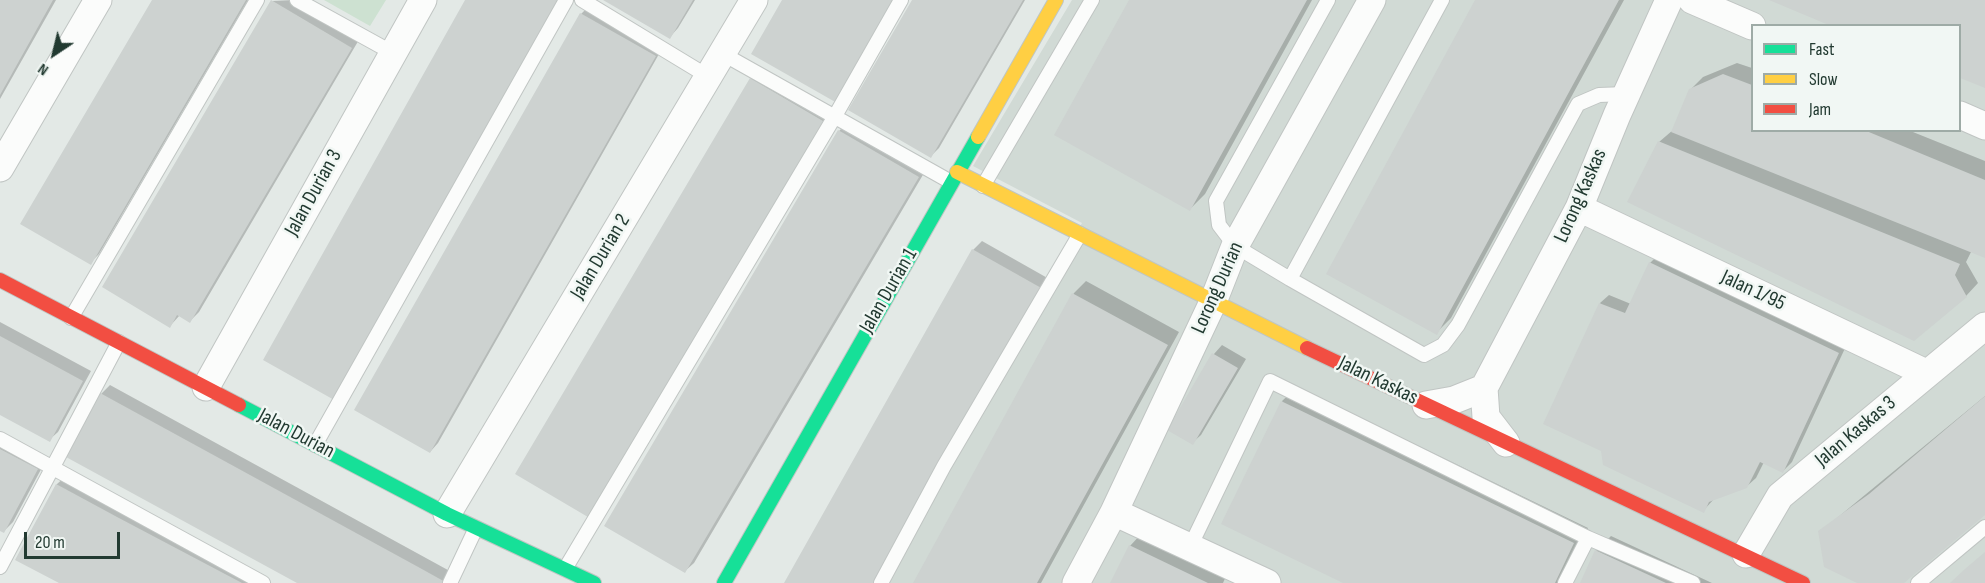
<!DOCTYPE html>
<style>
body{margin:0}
#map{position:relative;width:1985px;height:583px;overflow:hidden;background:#e3e9e6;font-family:"Sofia Sans Condensed",sans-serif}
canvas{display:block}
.legend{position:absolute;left:1751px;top:24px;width:210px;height:108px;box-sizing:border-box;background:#f1f7f4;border:2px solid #9eaba6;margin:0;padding:8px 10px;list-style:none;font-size:18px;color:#223a31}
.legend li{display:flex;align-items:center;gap:12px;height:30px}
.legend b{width:30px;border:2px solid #9eaba6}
.north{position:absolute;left:24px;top:24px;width:60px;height:60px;-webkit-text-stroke:4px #f1f7f4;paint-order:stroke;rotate:215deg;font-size:16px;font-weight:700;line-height:24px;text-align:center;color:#223a31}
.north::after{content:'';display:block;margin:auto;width:21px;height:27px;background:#223a31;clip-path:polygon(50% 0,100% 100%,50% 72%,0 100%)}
.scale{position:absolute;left:24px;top:532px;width:96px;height:27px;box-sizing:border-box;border:3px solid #223a31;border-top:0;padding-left:8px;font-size:18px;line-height:21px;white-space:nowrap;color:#223a31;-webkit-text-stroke:4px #f1f7f4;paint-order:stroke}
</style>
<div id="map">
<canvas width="1985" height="583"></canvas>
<ul class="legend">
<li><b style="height:8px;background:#16e098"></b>Fast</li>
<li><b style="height:8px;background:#ffcf43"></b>Slow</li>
<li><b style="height:8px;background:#f24e42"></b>Jam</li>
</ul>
<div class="north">N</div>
<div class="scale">20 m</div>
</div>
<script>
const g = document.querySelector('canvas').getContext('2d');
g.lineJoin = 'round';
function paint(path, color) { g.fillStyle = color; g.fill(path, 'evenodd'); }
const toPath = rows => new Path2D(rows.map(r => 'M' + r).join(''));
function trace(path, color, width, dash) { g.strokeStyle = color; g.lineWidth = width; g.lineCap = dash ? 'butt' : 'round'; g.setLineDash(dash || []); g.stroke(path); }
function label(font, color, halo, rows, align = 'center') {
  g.font = font + ' "Sofia Sans Condensed",sans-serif'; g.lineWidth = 5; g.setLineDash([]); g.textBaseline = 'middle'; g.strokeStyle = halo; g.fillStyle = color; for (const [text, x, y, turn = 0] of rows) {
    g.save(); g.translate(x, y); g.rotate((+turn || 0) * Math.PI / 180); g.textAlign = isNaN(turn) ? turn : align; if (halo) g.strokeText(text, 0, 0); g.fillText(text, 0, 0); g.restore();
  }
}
paint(toPath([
 [1072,0,1985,0,1985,583,879,583,1082,223,973,166],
 [1752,26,1960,26,1960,130,1752,130]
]), '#d1dad5');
paint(toPath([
 [324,0,386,0,370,26]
]), '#cde1d1');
paint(toPath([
 [0,0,56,0,0,99],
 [153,0,248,0,99,254,90,263],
 [294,0,360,38,199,312,190,321,180,315,170,326,272,1],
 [606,0,695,0,678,28,670,37],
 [914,0,1025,0,939,148,931,156],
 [1131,0,1312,0,1205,194,1190,209],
 [1477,0,1624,0,1451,318,1436,333],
 [1773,0,1985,0,1985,87,1960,76,1960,26],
 [590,5,663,47,438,443,430,452,356,409,581,14],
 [1737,63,1752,68,1752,130,1908,130,1985,161,1985,256,1972,250,1966,262,1978,283,1966,296,1659,142,1673,130,1690,90,1703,77],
 [760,70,836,115,517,474,751,79],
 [848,122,927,168,694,563,685,571,607,525,839,131],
 [982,241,1051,280,786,583,973,250],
 [1659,254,1847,344,1792,462,1783,471,1764,462,1756,478,1746,487,1714,499,1703,511,1600,303,1609,295,1631,304,1650,263],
 [1086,281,1179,332,1041,583,914,583,1074,293],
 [0,322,91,371,58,432,49,440,0,414],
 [1222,345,1246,359,1201,435,1192,443,1169,429,1214,354],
 [110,385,457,575,453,583,300,583,101,394],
 [1297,387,1588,528,1562,583,1347,583,1282,401],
 [1985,396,1985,513,1902,583,1860,583,1820,532],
 [0,436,46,460,13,522,4,531,0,529],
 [66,476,266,583,62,583,17,559,57,484],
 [1142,533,1227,574,1223,583,1112,583,1130,546],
 [1611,536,1712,583,1581,583,1596,551]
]), '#0003');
paint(toPath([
 [0,0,53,0,0,95],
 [152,0,246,0,91,265,20,224],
 [271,0,352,48,190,323,177,315,170,328,102,287],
 [465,0,561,0,336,401,263,360],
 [603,0,693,0,670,39],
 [782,0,896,0,837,103,751,54],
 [912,0,1023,0,931,158,848,110],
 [1129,0,1307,0,1190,211,1054,135],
 [1475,0,1619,0,1437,335,1326,274],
 [1769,0,1985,0,1985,88,1960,78,1960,26,1831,26],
 [580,13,656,56,430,453,354,410],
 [1723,74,1752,85,1752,130,1864,130,1985,180,1985,258,1671,132,1689,89],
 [750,78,828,124,593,520,515,474],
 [838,130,919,177,685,573,604,526],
 [1658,141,1960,264,1955,275,1967,297,1914,341,1627,202],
 [972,249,1043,289,878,583,784,583],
 [1649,262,1839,353,1783,473,1760,462,1747,488,1709,502,1704,513,1603,465,1601,451,1543,424,1599,303,1625,313],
 [1072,293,1168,345,1037,583,913,583],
 [0,336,83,381,50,442,0,415],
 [1212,353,1238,368,1193,445,1167,430],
 [100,393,420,568,447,583,297,583,66,457],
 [1985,396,1985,515,1904,583,1857,583,1824,567,1818,531,1869,494],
 [1281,401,1574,543,1555,583,1343,583,1221,524],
 [0,449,38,469,4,533,0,531],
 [56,484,117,517,242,583,59,583,15,560],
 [1129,545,1208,583,1110,583],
 [1595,550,1666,583,1580,583],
 [1985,552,1985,583,1950,583,1965,569]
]), '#cdd2d0');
const lane = toPath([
 [297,0,393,53],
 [582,0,709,77],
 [1328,0,1216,201,1219,225,1235,246,1290,279,1442,0],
 [723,54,951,182],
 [983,186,1092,0],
 [1290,279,1424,355,1443,345,1458,325,1578,104,1599,95,1626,94],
 [71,318,257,0],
 [0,439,263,583],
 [315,445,566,0],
 [1190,547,1270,381,1588,538,1693,583],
 [0,567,119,342],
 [565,569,835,116,901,0],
 [450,583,476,528],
 [881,583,944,466,1080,234],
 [1565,583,1588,538],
 [1918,583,1985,527]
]);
const street = toPath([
 [1692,0,1752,26],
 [1960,115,1985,126],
 [0,168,98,0],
 [1579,208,1926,373],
 [206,387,423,0],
 [1426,405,1454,400,1484,388],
 [1506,443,1486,417,1484,388,1579,208,1617,115,1669,0],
 [1114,512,1267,583],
 [447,514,754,0],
 [1746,554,1780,496,1985,326],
 [1076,583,1114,512,1213,302,1235,246,1372,0]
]);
const fast = toPath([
 [239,405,447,514,594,583],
 [724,583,978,137]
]);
const slow = toPath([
 [978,137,1056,0],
 [957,172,1307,348]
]);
const jam = toPath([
 [0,280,239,405],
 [1307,348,1803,583]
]);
trace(lane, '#c0c5c3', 16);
trace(street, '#c0c5c3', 29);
trace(fast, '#bfc6c3', 16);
trace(slow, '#bfc6c3', 16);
trace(jam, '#bfc6c3', 16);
trace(lane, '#fbfcfb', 14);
trace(street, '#fbfcfb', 27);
trace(fast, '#16e098', 14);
trace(slow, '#ffcf43', 14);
trace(jam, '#f24e42', 14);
label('21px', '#223a31', '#f1f7f4', [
 ["Jalan Durian 3",314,193,-61],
 ["Lorong Kaskas",1581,196,-66],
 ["Jalan Durian 2",601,257,-59],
 ["Lorong Durian",1218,288,-66],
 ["Jalan Durian 1",889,291,-60],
 ["Jalan 1/95",1753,291,25],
 ["Jalan Kaskas",1378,381,26],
 ["Jalan Kaskas 3",1856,432,-40],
 ["Jalan Durian",296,434,28]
]);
</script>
